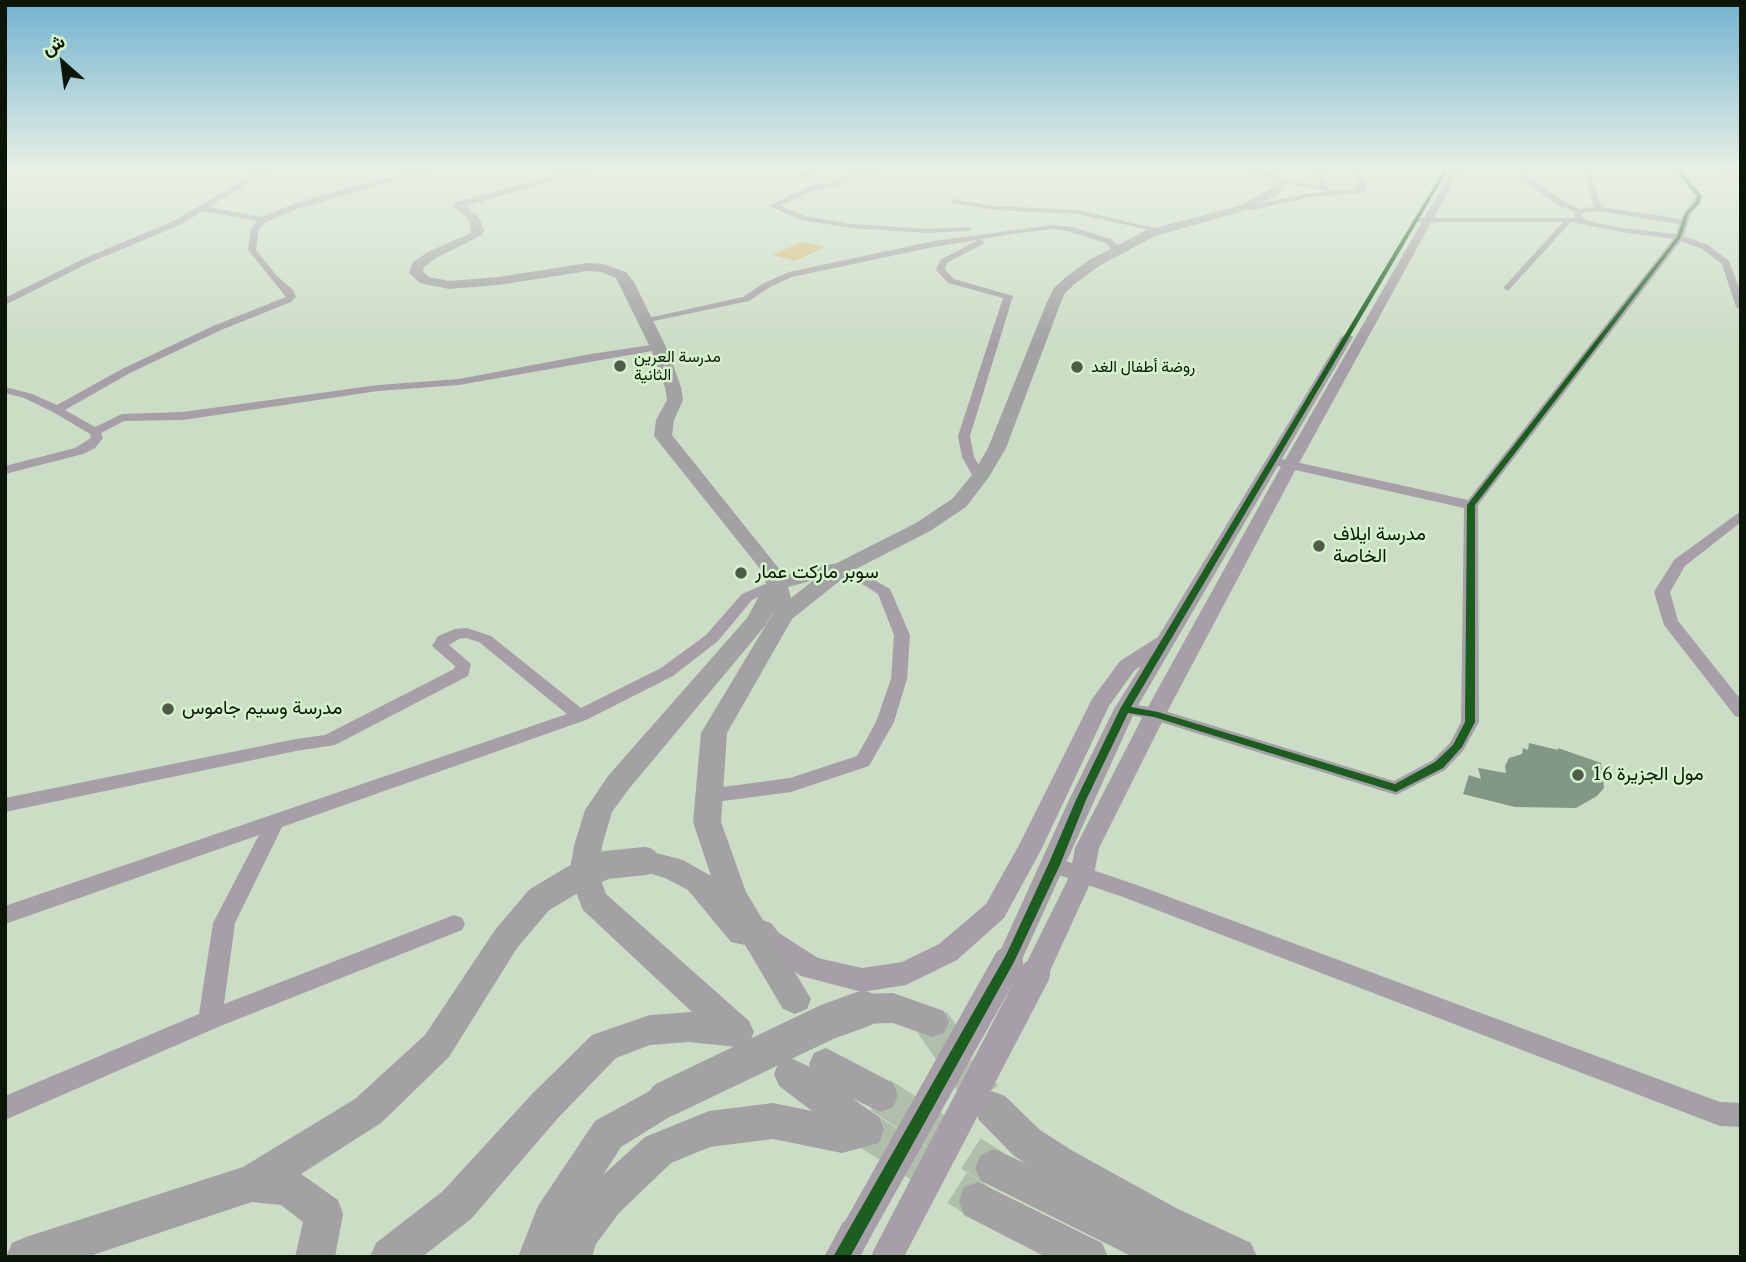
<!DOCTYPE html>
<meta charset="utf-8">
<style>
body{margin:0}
#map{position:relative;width:1746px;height:1262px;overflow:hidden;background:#ccddc6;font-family:"PT Serif",Vazirmatn,serif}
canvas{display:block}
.frame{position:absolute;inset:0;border:7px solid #0b1608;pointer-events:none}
.north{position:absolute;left:28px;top:28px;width:70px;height:70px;-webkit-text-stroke:5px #d4f3ca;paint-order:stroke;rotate:332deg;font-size:19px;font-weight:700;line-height:28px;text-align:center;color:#0b1608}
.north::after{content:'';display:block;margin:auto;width:24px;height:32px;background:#0b1608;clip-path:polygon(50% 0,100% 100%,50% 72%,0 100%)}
</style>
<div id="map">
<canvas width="1746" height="1262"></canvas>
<div class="frame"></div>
<div class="north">ش</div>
</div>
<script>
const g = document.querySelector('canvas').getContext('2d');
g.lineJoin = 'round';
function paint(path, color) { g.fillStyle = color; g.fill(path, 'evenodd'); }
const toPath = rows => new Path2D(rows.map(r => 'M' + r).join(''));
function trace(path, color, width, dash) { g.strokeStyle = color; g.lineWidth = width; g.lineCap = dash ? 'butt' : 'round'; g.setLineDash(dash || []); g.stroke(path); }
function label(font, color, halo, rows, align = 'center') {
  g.font = font + ' "PT Serif",Vazirmatn,serif'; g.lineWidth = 5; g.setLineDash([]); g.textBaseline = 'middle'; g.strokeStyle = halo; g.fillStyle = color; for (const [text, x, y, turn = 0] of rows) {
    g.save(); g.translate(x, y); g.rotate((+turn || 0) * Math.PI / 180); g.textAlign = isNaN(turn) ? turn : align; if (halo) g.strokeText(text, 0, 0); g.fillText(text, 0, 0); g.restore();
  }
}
paint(toPath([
 [802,242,825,247,795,261,772,255]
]), '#d6bc75');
paint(toPath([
 [1529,743,1558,750,1558,748,1601,763,1604,788,1597,796,1576,808,1515,807,1463,794,1469,775,1481,779,1478,768,1506,773,1505,766,1509,758,1522,754,1523,748,1528,750]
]), '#829786');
trace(toPath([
 [932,1022,984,1097],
 [880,1095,994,1168],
 [866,1130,978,1201]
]), '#afbfaa', 36, [36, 18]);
paint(toPath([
 [263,168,272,168,209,207,262,217,291,205,347,188,428,168,440,168,297,209,266,222,259,229,256,250,277,276,293,290,296,297,291,302,221,330,130,373,65,410,95,427,122,414,183,412,378,385,459,379,591,354,658,344,663,347,658,350,459,385,378,391,183,420,124,421,101,433,103,438,95,448,83,454,5,474,5,466,75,448,91,438,90,434,53,412,24,398,5,393,5,387,32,394,57,405,122,369,213,326,286,297,248,250,251,229,257,221,203,211,180,225,91,262,5,305,5,298,85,258,174,221,263,168],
 [813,168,823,168,801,179,794,177,813,168],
 [835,168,896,168,855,176,837,187,814,190,780,206,806,216,852,224,927,229,968,227,972,229,968,231,927,233,852,228,801,220,769,206,809,186,832,183,853,171,835,168],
 [1312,168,1319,168,1329,191,1276,182,1280,180,1321,186,1312,168],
 [1349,168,1355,168,1366,183,1367,188,1362,193,1309,197,1254,210,1239,208,1309,193,1357,189,1358,183,1349,168],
 [1520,168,1527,168,1527,176,1567,203,1580,209,1594,207,1583,168,1590,168,1601,207,1681,219,1695,196,1672,168,1680,168,1703,196,1701,203,1691,214,1684,236,1708,245,1729,261,1741,293,1741,310,1736,307,1722,264,1702,249,1681,241,1478,505,1479,722,1463,751,1445,770,1396,795,1154,720,1119,713,1116,709,1119,705,1125,703,1155,708,1394,781,1433,760,1450,743,1461,722,1464,508,1273,465,1267,461,1273,457,1468,500,1673,239,1621,232,1571,222,1508,291,1503,288,1505,286,1563,222,1416,222,1412,220,1416,218,1574,218,1575,212,1561,207,1520,179,1520,168],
 [1598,211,1679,224,1676,234,1621,228,1585,220,1581,216,1582,213,1598,211],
 [1718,168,1726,168,1741,178,1741,183,1718,168],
 [953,199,994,206,1077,210,1163,230,1159,232,1077,214,994,210,950,203,953,199],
 [1053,225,1072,227,1111,239,1118,246,1118,252,1111,254,1110,247,1105,243,1068,231,1053,229,1019,233,934,247,792,277,770,287,749,301,644,323,639,320,743,297,764,283,789,272,934,241,1053,225],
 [980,239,984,242,983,244,947,263,945,270,954,279,1013,296,970,436,974,457,986,477,980,481,975,480,962,457,958,436,1003,298,948,283,936,270,940,260,980,239],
 [1741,511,1741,522,1685,566,1670,592,1678,621,1741,700,1741,718,1735,716,1664,625,1654,592,1674,560,1741,511],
 [845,563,890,589,910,635,907,679,894,722,869,766,791,792,708,803,701,801,699,796,701,791,708,789,790,778,857,756,876,722,891,679,894,635,878,594,840,570,838,567,845,563],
 [777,579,784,583,782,586,752,600,718,641,673,676,586,720,282,827,235,923,224,1004,454,915,462,918,465,924,462,930,218,1027,5,1120,5,1096,199,1014,213,923,259,835,5,924,5,906,567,714,479,642,466,638,459,639,449,645,471,664,468,676,335,745,296,751,5,812,5,798,296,739,325,735,454,669,455,666,432,646,438,636,455,629,467,628,491,636,581,708,661,668,706,635,742,594,777,579],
 [1054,857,1137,885,1720,1102,1741,1103,1741,1127,1720,1126,1123,897,1047,871,1044,865,1047,859,1054,857]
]), '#a69fa7');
paint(toPath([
 [1453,168,1461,168,1298,465,1166,714,1099,848,1094,875,1045,982,1035,986,1025,982,1021,974,1070,875,1075,848,1144,714,1282,465,1453,168],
 [1347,333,1353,337,1136,709,1019,966,1010,969,1001,966,997,958,1069,800,1114,709,1141,666,1134,671,1109,706,1041,850,1004,918,957,960,906,985,862,992,801,976,761,949,749,931,753,923,762,920,771,923,779,933,818,958,862,968,902,962,939,944,986,904,1018,847,1092,699,1120,661,1158,637,1341,337,1347,333],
 [855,1217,867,1222,872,1234,860,1257,824,1257,843,1222,855,1217]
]), '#a69fa7');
paint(toPath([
 [549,168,564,168,577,173,572,176,549,168]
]), '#a39da4');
paint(toPath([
 [581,168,597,168,466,206,480,219,484,231,482,235,436,258,424,267,423,272,429,277,449,281,498,277,588,263,603,264,626,272,634,282,667,349,681,387,683,400,674,420,672,435,784,575,837,563,916,523,952,499,972,475,988,448,1047,302,1054,288,1066,277,1089,260,1147,230,1239,206,1275,186,1270,178,1245,168,1260,168,1278,174,1285,186,1279,194,1247,210,1155,236,1099,266,1076,283,1065,293,1061,302,1006,448,989,477,966,507,930,531,852,571,792,619,727,733,721,822,746,892,811,999,807,1009,795,1014,783,1009,745,945,731,942,688,890,665,878,635,869,630,861,635,853,645,850,683,860,711,876,693,822,701,733,772,615,772,614,765,626,628,790,612,812,602,846,599,874,606,894,749,1021,754,1032,749,1043,737,1047,689,1042,650,1045,616,1058,558,1118,471,1219,422,1257,370,1257,376,1243,443,1191,532,1094,592,1035,650,1015,692,1012,583,910,569,874,574,846,585,810,608,776,747,618,766,583,761,570,654,436,656,420,667,400,665,387,651,349,616,278,601,272,588,271,498,285,449,289,420,283,409,273,413,262,428,252,471,233,469,220,454,207,456,202,581,168],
 [814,580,791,598,788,587,814,580],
 [539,888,550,891,554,900,550,909,517,948,449,1057,381,1123,301,1174,338,1200,343,1214,335,1257,295,1257,303,1222,281,1205,252,1202,87,1257,6,1257,12,1243,26,1237,243,1167,355,1099,425,1035,495,930,528,891,539,888],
 [893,993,944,1011,949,1022,944,1033,932,1037,893,1023,863,1024,851,1019,846,1009,851,999,863,994,893,993],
 [826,1048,893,1083,898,1095,893,1107,880,1112,852,1098,879,1117,884,1130,879,1143,842,1153,773,1139,710,1147,671,1163,619,1213,596,1244,592,1257,518,1257,538,1206,595,1121,666,1082,679,1087,684,1099,679,1111,621,1147,603,1175,645,1137,709,1111,773,1103,812,1111,779,1086,774,1074,779,1062,791,1058,810,1067,809,1064,814,1053,826,1048],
 [992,1091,1005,1096,1040,1130,1073,1151,1176,1208,1251,1243,1257,1257,1133,1257,981,1181,975,1168,981,1155,994,1149,1027,1164,1014,1156,979,1120,974,1108,979,1096,992,1091],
 [978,1182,1102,1243,1108,1257,1046,1257,964,1215,959,1201,964,1187,978,1182]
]), '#a3a1a3');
trace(toPath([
 [1007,963,1010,958]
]), '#a69fa7', 24);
trace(toPath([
 [855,1234,1008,962],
 [887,1257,1035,974]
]), '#a69fa7', 30);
trace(toPath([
 [539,900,574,879,606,865,645,861]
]), '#a3a1a3', 28);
trace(toPath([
 [666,1099,827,1022,863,1009]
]), '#a3a1a3', 36);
paint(toPath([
 [1445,168,1449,168,1131,707,1158,712,1395,784,1435,762,1453,745,1465,722,1467,505,1677,237,1685,213,1695,203,1697,196,1674,168,1678,168,1701,196,1699,204,1689,213,1681,237,1475,505,1475,722,1462,747,1443,768,1396,792,1154,717,1128,713,1086,800,1060,865,1014,962,850,1257,833,1257,1006,955,1048,865,1076,800,1120,709,1445,168]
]), '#1b5e20');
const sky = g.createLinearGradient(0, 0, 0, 345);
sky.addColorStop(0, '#72b3d0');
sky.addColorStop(0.49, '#e8f0e5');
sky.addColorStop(1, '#e8f0e500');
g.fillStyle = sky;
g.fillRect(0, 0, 1746, 345);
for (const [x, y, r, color] of [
 [620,366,7,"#4f5c4a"],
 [1077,367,7,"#4f5c4a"],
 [1319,546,7,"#4f5c4a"],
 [741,573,7,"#4f5c4a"],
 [168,709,7,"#4f5c4a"],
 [1578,775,7,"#4f5c4a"]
]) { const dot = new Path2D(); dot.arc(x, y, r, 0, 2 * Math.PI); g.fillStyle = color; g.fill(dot); trace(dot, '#d4f3ca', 2.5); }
label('16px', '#0b1608', '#d4f3ca', [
 ["مدرسة العرين",634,357],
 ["الثانية",634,375],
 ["روضة أطفال الغد",1091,367]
], 'left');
label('19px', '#0b1608', '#d4f3ca', [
 ["مدرسة ايلاف",1333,535],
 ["الخاصة",1333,557],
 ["سوبر ماركت عمار",755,573],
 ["مدرسة وسيم جاموس",182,709],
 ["مول الجزيرة 16",1592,775]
], 'left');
</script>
